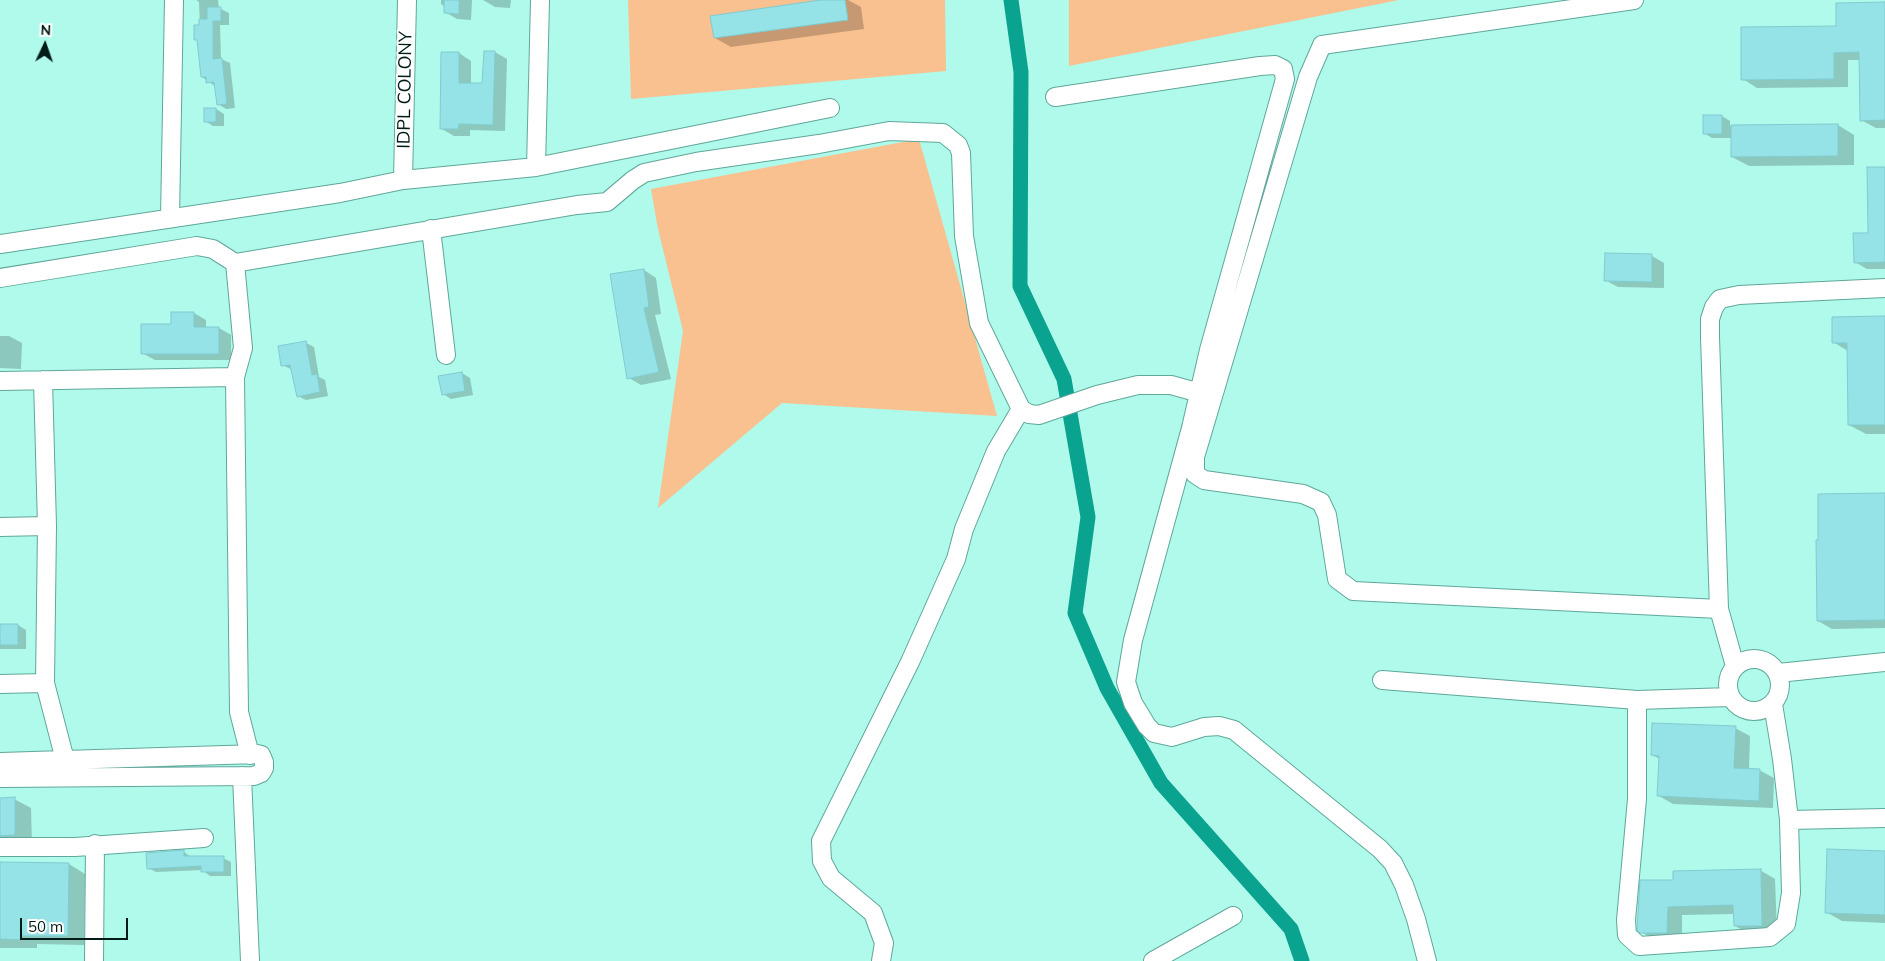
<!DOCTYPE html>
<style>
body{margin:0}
#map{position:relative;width:1885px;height:961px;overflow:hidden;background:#b0faeb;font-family:Mulish,sans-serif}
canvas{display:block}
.north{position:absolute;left:20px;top:20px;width:50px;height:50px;-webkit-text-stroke:4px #fff;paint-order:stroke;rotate:3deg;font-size:14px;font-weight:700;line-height:20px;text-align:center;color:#001c17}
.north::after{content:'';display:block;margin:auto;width:18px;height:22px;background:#001c17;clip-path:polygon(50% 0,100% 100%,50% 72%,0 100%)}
.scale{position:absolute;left:20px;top:918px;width:108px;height:22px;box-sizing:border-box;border:2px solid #001c17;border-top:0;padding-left:6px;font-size:15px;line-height:18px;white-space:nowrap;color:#001c17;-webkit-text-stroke:4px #fff;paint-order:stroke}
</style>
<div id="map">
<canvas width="1885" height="961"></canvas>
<div class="north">N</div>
<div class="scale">50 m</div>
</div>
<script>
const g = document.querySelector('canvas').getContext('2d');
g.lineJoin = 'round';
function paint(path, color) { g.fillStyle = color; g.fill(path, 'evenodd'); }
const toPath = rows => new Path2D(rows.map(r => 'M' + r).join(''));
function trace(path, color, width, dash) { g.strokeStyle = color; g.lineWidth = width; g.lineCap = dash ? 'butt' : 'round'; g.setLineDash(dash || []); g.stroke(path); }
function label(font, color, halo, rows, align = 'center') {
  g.font = font + ' Mulish,sans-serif'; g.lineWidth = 4; g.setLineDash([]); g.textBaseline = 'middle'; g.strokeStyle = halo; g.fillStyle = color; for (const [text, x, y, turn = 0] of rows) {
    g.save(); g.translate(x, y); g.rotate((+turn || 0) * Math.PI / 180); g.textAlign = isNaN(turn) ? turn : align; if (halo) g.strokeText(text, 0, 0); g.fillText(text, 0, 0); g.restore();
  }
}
paint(toPath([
 [628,0,945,0,946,71,631,99],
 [1069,0,1399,0,1069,66],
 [919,139,997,416,782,403,658,508,683,331,658,229,651,189]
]), '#f9c090');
paint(toPath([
 [196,0,218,0,219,8,229,13,229,25,220,25,221,59,230,63,235,108,226,109,218,104,216,87,202,77,198,41,196,39,200,26,199,2],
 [441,0,472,0,471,20,457,19,445,12,445,7,441,4],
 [483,0,511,0,510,8,495,7],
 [829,0,848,0,861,7,864,29,731,47,715,38],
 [1885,4,1885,128,1876,128,1861,120,1860,60,1848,60,1848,87,1757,88,1743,79,1838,27],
 [495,52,507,59,505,131,470,130,470,136,454,136,442,129,459,53,471,61,471,84,483,84],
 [216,109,224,114,224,126,213,126,205,121],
 [1722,116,1730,121,1730,126,1838,125,1854,135,1854,165,1749,166,1732,157,1732,138,1712,138,1704,133],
 [1885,168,1885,269,1867,269,1855,262,1869,234],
 [1606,255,1652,256,1664,263,1664,288,1618,287,1605,280],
 [644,270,656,278,661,314,655,315,671,379,641,385,629,378],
 [194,313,206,320,206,328,219,328,231,335,231,360,155,360,142,353],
 [1885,317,1885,434,1866,434,1849,425,1848,351,1833,342],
 [0,336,9,336,22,343,21,369,0,368],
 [306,343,314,347,319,377,325,380,328,396,306,400,298,396,293,370,282,365],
 [462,373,470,378,473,395,451,399,443,394],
 [1885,495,1885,628,1832,629,1818,621],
 [0,625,18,625,26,630,26,649,0,649],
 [1735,728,1750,736,1749,770,1759,770,1774,778,1773,808,1673,804,1659,796,1660,759,1652,755],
 [0,799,14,799,31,808,32,844,0,845],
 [183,851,191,857,223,858,231,862,231,876,210,876,202,870,156,872,148,868],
 [1885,852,1885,923,1842,921,1826,912],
 [0,863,69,864,85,874,84,945,37,944,37,948,0,948],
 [1760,870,1775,879,1777,934,1750,934,1735,926,1734,914,1682,915,1682,941,1657,941,1641,932,1675,881]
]), '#0003');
trace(toPath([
 [1011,0,1021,72,1020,286,1064,379,1088,517,1075,613,1107,688,1161,783,1291,929,1302,961]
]), '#0aa390', 15);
const building = toPath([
 [444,0,459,0,459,14,444,13,444,0],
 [820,0,845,0,848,20,714,38,710,16,820,0],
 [1885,2,1885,120,1860,121,1859,52,1834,53,1834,79,1741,80,1741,27,1836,26,1836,3,1885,2],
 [207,7,221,7,221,21,213,21,213,59,222,58,227,104,217,105,214,82,206,83,206,77,201,77,197,40,194,40,194,25,199,25,199,19,207,19,207,7],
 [484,51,495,51,493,125,459,124,458,129,440,129,441,52,459,52,459,83,482,83,484,51],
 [204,108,216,108,216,122,204,122,204,108],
 [1703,115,1722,115,1722,134,1703,134,1703,115],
 [1838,124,1838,156,1731,157,1731,125,1838,124],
 [1867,167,1885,167,1885,262,1854,263,1853,233,1868,233,1867,167],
 [1605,253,1652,254,1652,282,1604,281,1605,253],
 [644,269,649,307,644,308,659,372,627,379,610,274,644,269],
 [171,312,194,312,194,327,219,327,219,354,141,354,141,324,171,324,171,312],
 [1885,316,1885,425,1848,425,1847,343,1832,343,1832,317,1885,316],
 [306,341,312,375,317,374,320,392,297,397,290,365,281,366,278,346,306,341],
 [462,372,465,391,442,395,438,376,462,372],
 [1885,493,1885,620,1817,621,1816,540,1818,540,1818,494,1885,493],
 [0,624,18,624,18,645,0,645,0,624],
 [1652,723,1736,726,1734,768,1760,769,1759,801,1657,796,1659,756,1651,755,1652,723],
 [15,797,15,835,0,836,0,798,15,797],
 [1827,849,1885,851,1885,915,1825,913,1827,849],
 [184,850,184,856,224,856,224,872,201,872,201,866,147,869,146,853,184,850],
 [0,862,69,863,68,936,21,936,21,940,0,939,0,862],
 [1761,869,1762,926,1734,926,1733,905,1668,907,1667,933,1640,933,1637,930,1640,880,1673,880,1673,871,1761,869]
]);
paint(building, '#96e3e7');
trace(building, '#7fcbd0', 1);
const minor = toPath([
 [1634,0,1322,45,1308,77,1195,457,1195,474,1204,480,1303,494,1321,502,1327,515,1337,579,1353,591,1719,609],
 [1055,97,1260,66,1275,65,1283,69,1285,79,1209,350,1191,428,1133,640,1126,682,1133,703,1147,726,1154,733,1172,737,1204,727,1219,726,1234,730,1380,849,1393,863,1404,885,1416,919,1427,961],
 [536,167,540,0],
 [403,180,407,0],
 [170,218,174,0],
 [431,229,446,355],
 [0,244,340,193,403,180,536,167,830,108],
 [235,263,577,205,607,202,633,180,644,173,696,162,819,144,889,131,943,133,958,145,961,153,964,236,979,323,1021,409,1029,414,1039,415,1097,395,1138,385,1171,385,1200,393],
 [0,278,197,246,213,249,235,263,243,348,235,377,239,712,250,755],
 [0,381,235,377],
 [0,527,47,526,43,380],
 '1728 685a26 26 0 1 1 52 0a26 26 0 1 1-52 0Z',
 [1735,666,1719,609,1710,337,1710,319,1714,307,1720,299,1739,295,1885,288],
 [1778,673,1885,662],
 [1382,680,1637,700],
 [45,683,65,760,65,770],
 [0,684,45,683,47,526],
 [1730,697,1637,700,1637,799,1626,920,1627,935,1639,946,1770,937,1786,924,1791,893,1789,820,1885,818],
 [1773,704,1782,759,1789,820],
 [0,762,257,754,261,755,264,762,264,768,261,773,254,776,0,778],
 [242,776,250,961],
 [0,847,75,847,204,838],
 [94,961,95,844],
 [881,961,884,943,873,913,831,878,822,861,821,841,910,662,956,559,964,529,996,451,1021,409],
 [1153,961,1233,916]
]);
trace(minor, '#5fa79a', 20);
trace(minor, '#fff', 18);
label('18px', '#001c17', '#fff', [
 ["IDPL COLONY",405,90,-89]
]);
</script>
